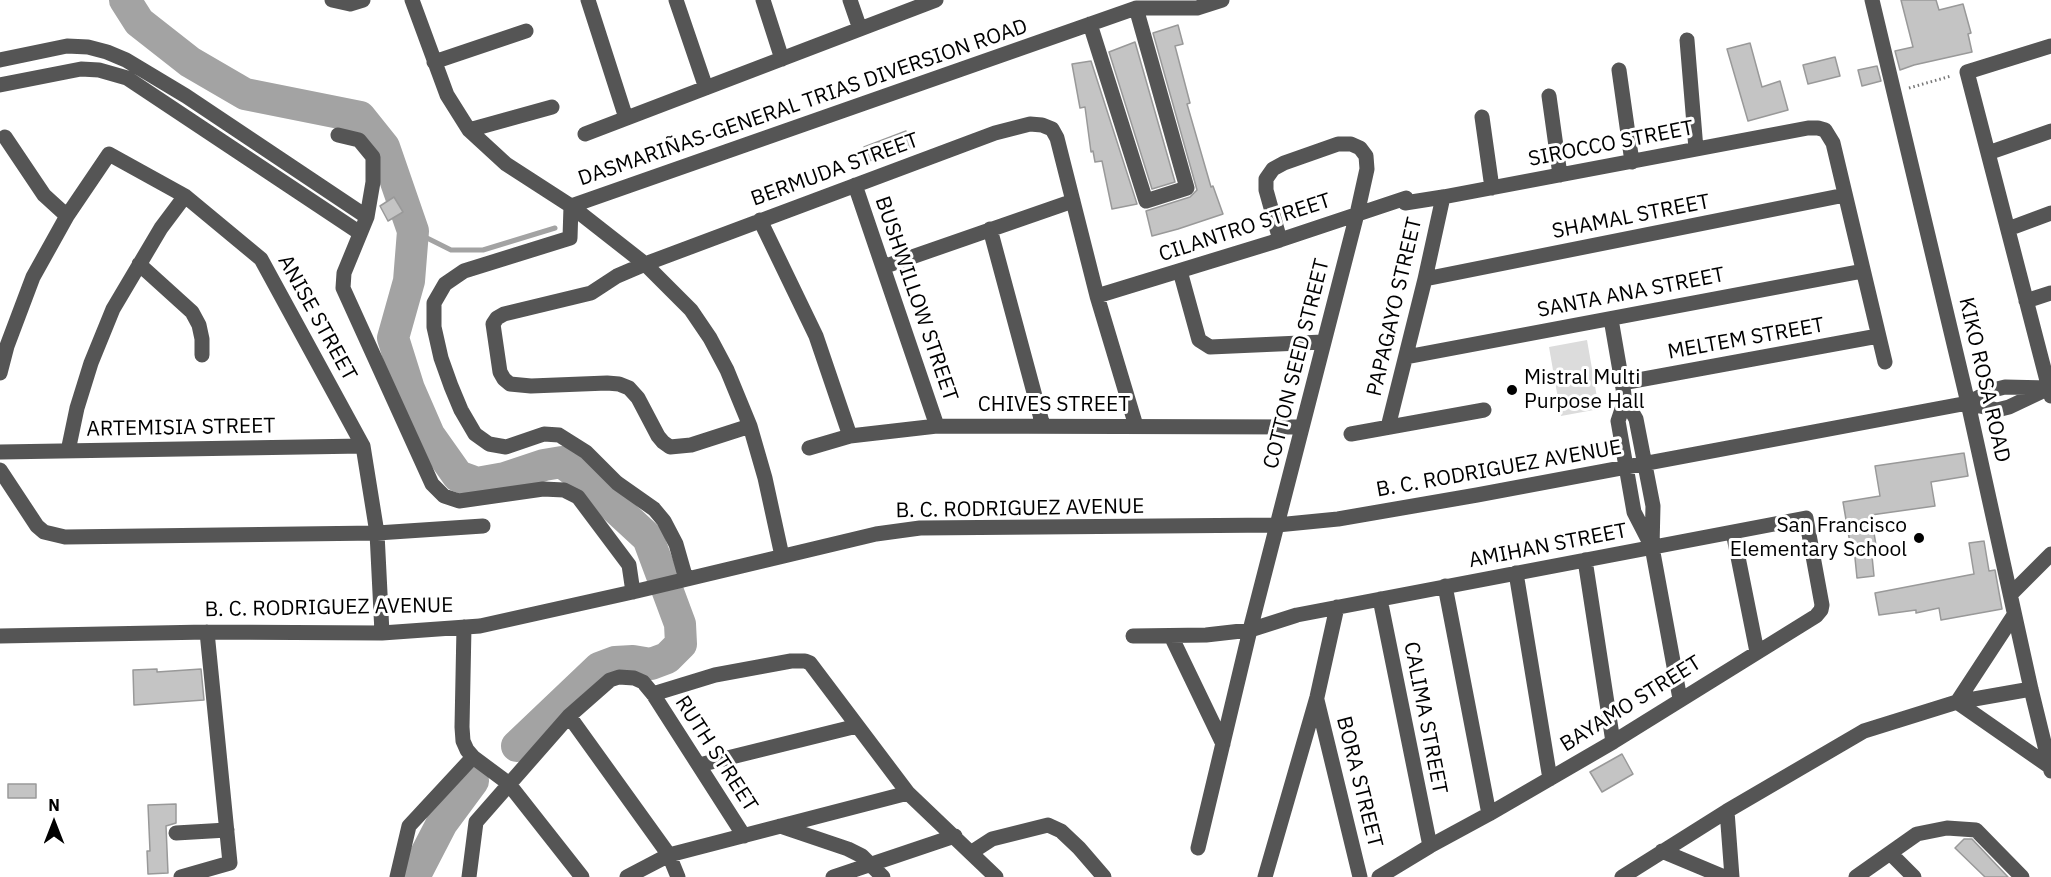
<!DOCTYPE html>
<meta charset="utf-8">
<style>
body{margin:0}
#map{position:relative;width:2051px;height:877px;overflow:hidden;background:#fff;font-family:"IBM Plex Sans",sans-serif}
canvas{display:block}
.north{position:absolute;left:24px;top:793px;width:60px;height:60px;-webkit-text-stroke:4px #fff;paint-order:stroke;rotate:0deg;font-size:16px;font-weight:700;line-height:24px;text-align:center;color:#000}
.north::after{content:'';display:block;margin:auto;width:21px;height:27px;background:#000;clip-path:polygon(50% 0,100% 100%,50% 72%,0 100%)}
</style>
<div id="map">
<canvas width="2051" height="877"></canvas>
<div class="north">N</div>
</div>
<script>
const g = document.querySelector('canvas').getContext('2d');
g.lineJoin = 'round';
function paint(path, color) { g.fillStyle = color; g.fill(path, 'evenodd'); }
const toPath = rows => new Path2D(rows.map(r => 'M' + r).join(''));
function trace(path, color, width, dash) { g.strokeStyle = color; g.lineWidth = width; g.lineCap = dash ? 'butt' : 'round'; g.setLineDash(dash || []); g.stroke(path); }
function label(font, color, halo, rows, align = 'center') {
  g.font = font + ' "IBM Plex Sans",sans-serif'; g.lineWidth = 6; g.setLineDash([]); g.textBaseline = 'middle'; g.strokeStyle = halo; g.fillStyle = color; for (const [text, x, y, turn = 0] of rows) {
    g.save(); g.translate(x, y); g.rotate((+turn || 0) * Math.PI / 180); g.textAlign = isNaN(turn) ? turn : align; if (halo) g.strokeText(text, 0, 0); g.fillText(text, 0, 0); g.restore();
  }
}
paint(toPath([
 [1587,340,1599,409,1561,416,1549,347]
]), '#dcdcdc');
trace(toPath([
 [413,231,451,250,483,250,555,228]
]), '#a3a3a3', 5);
trace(toPath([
 [125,0,139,22,190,62,245,94,360,117,384,147,413,231,409,281,393,338,409,389,429,435,458,476,477,483,505,478,544,465,562,462,583,478,648,538,680,624,681,644,667,658,651,664,633,661,615,662,599,668,517,746],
 [414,877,442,823,473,781]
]), '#a3a3a3', 32);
const building = toPath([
 [1901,0,1936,0,1939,10,1963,4,1971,33,1968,34,1972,52,1914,65,1900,70,1895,51,1913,47,1901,0],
 [1178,25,1183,44,1175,46,1190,103,1187,104,1211,187,1213,186,1223,214,1178,229,1152,236,1146,211,1190,197,1197,190,1153,33,1178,25],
 [1135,42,1175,182,1152,189,1109,52,1135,42],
 [1750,43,1762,87,1780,81,1788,110,1748,121,1727,49,1750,43],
 [1835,57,1840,76,1808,84,1803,65,1835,57],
 [1091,61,1137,204,1112,209,1102,161,1095,162,1093,151,1091,152,1085,107,1080,108,1072,64,1091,61],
 [1877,66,1881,81,1862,86,1858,70,1877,66],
 [906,131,912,147,869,161,864,147,906,131],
 [394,197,403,212,388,221,380,206,394,197],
 [1964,453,1968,476,1931,482,1935,506,1871,515,1876,545,1871,546,1874,576,1857,578,1854,548,1851,549,1843,502,1880,496,1875,466,1964,453],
 [1984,541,1989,571,1995,570,2002,609,1941,620,1939,608,1916,613,1916,610,1879,615,1875,593,1974,574,1969,543,1984,541],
 [157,669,157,672,201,669,204,700,134,705,133,670,157,669],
 [1622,754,1633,774,1602,792,1590,772,1622,754],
 [8,784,36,784,36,798,8,798,8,784],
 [176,804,176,823,166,826,168,873,148,874,147,851,150,851,148,805,176,804],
 [1964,839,1972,839,2008,877,1985,877,1955,848,1964,839]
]);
paint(building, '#c4c4c4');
trace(building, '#999', 1.5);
trace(toPath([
 [1909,88,1951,76]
]), '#777', 3, [1.5, 3]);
trace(toPath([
 [332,0,350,4,363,0],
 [412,0,447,95,469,130,506,164,571,206,645,264,691,310,710,338,727,370,750,426,765,478,782,556],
 [588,0,626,118],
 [676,0,706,88],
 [763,0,782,59],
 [850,0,860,29],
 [1872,0,1968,403,2031,689,2051,771],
 [1090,24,1146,201,1187,188,1136,8],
 [1687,40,1696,149],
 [2051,46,1967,72,2051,396],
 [0,60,67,46,88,47,107,52,126,60,186,96,367,217],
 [434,62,526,31],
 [1619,70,1632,162],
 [0,85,81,69,99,70,127,78,360,233],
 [1549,96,1560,175],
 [1482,117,1492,188],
 [469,130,552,107],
 [585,134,936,0],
 [338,135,359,140,373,157,373,182,367,217,344,273,343,288,432,484,444,496,459,501,543,489,564,490,578,497,629,565,633,592],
 [5,137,44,195,67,216],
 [1988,153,2051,131],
 [855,185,937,426],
 [1405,203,1443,197,1808,128,1818,128,1825,130,1833,143,1885,362],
 [760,220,816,336,850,436],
 [990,229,1043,426],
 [2008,229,2051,213],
 [139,264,192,312,199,325,202,339,202,355],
 [883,267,1073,201],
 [1180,271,1199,340,1210,347,1323,342],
 [1425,279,1845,195],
 [1097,296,1280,240,1406,198],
 [2026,301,2051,293],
 [1611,319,1625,400,1636,419,1653,506,1652,547,1680,699],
 [1406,357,1863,271],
 [0,373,7,346,33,277,67,216,109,154,185,196,261,259,363,446,377,533,382,633],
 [1622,383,1878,336],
 [1625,400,1618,421,1634,512,1651,545],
 [1968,403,1997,410,2009,407,2047,389],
 [750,426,691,445,670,447,663,442,658,436,638,398,629,388,619,384,607,383,531,386,510,384,504,379,500,372,493,324,497,318,504,314,591,293,617,276,645,264,995,133,1030,124,1042,125,1052,129,1057,138,1097,296,1136,426],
 [1388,427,1425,279,1443,197],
 [1351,434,1484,410],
 [809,448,850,436,937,426,1302,427],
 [68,451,77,408,91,363,113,309,161,228,185,196],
 [0,452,363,446],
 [0,470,37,526,44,532,65,537,377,533,483,526],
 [1733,532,1757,652],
 [1585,560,1613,742],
 [1516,573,1550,779],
 [686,579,676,544,664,521,654,509,617,483,586,452,559,435,544,434,506,447,489,444,475,434,461,410,451,386,441,358,434,327,434,303,445,284,464,271,570,238,571,206,1136,8,1197,8,1222,0],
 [1445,586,1489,814],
 [2011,594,2051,554],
 [1380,599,1430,846],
 [464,627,462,727,463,741,467,750,473,757,508,783,582,877],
 [0,636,207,632,382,633,480,626,637,591,876,534,920,528,1277,525,1338,519,1477,495,1968,403,1993,390,2005,387,2049,388],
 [1133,636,1206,635,1250,630,1297,615,1806,518,1822,605,1821,610,1816,616,1613,742,1489,814,1430,846,1379,877],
 [1171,636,1223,744],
 [653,694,715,675,791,661,805,661,810,663,908,793,996,877],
 [1317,700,1360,877],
 [1957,702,2049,766],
 [1957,702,2014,615],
 [569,716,669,855,627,877],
 [699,765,857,726],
 [780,826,848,849,862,856,883,877],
 [176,833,227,830],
 [1198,848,1250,630,1357,214,1367,169,1366,156,1360,148,1351,144,1338,144,1284,163,1273,169,1266,179,1266,190,1280,240],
 [1662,851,1724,877],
 [972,852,992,839,1048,825,1061,831,1079,848,1104,877],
 [1890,853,1914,877],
 [181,877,230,863,207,632],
 [397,877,409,826,473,757],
 [469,877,476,822,569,716,610,680,619,677,634,678,643,682,653,694,744,836],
 [678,877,669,855,908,793],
 [833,877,955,836],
 [1265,877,1317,697,1337,607],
 [1622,877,1727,811],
 [1732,877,1727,811,1864,731,1957,702,2031,689],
 [1856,877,1917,834,1947,828,1976,830,2022,877]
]), '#555', 15);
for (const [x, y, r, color] of [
 [1512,390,6,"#000"],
 [1919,538,6,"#000"]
]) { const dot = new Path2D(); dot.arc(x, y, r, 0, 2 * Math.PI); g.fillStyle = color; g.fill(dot); trace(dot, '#fff', 2); }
label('21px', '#000', '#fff', [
 ["DASMARIÑAS-GENERAL TRIAS DIVERSION ROAD",803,103,-19],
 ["SIROCCO STREET",1611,144,-11],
 ["BERMUDA STREET",835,170,-20],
 ["SHAMAL STREET",1631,217,-11],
 ["CILANTRO STREET",1245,228,-18],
 ["SANTA ANA STREET",1631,293,-11],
 ["BUSHWILLOW STREET",916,299,71],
 ["PAPAGAYO STREET",1395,307,-77],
 ["ANISE STREET",317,318,61],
 ["MELTEM STREET",1746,339,-10],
 ["COTTON SEED STREET",1297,364,-76],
 ["KIKO ROSA ROAD",1984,380,77],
 ["CHIVES STREET",1054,405],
 ["ARTEMISIA STREET",181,428,-1],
 ["B. C. RODRIGUEZ AVENUE",1499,469,-10],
 ["B. C. RODRIGUEZ AVENUE",1020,509,-1],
 ["AMIHAN STREET",1548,546,-11],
 ["B. C. RODRIGUEZ AVENUE",329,608,-1],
 ["BAYAMO STREET",1631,704,-32],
 ["CALIMA STREET",1425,718,79],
 ["RUTH STREET",716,754,57],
 ["BORA STREET",1359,782,76]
]);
label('21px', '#000', '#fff', [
 ["Mistral Multi",1524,378],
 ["Purpose Hall",1524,402],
 ["San Francisco",1907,526,"right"],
 ["Elementary School",1907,550,"right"]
], 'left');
</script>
